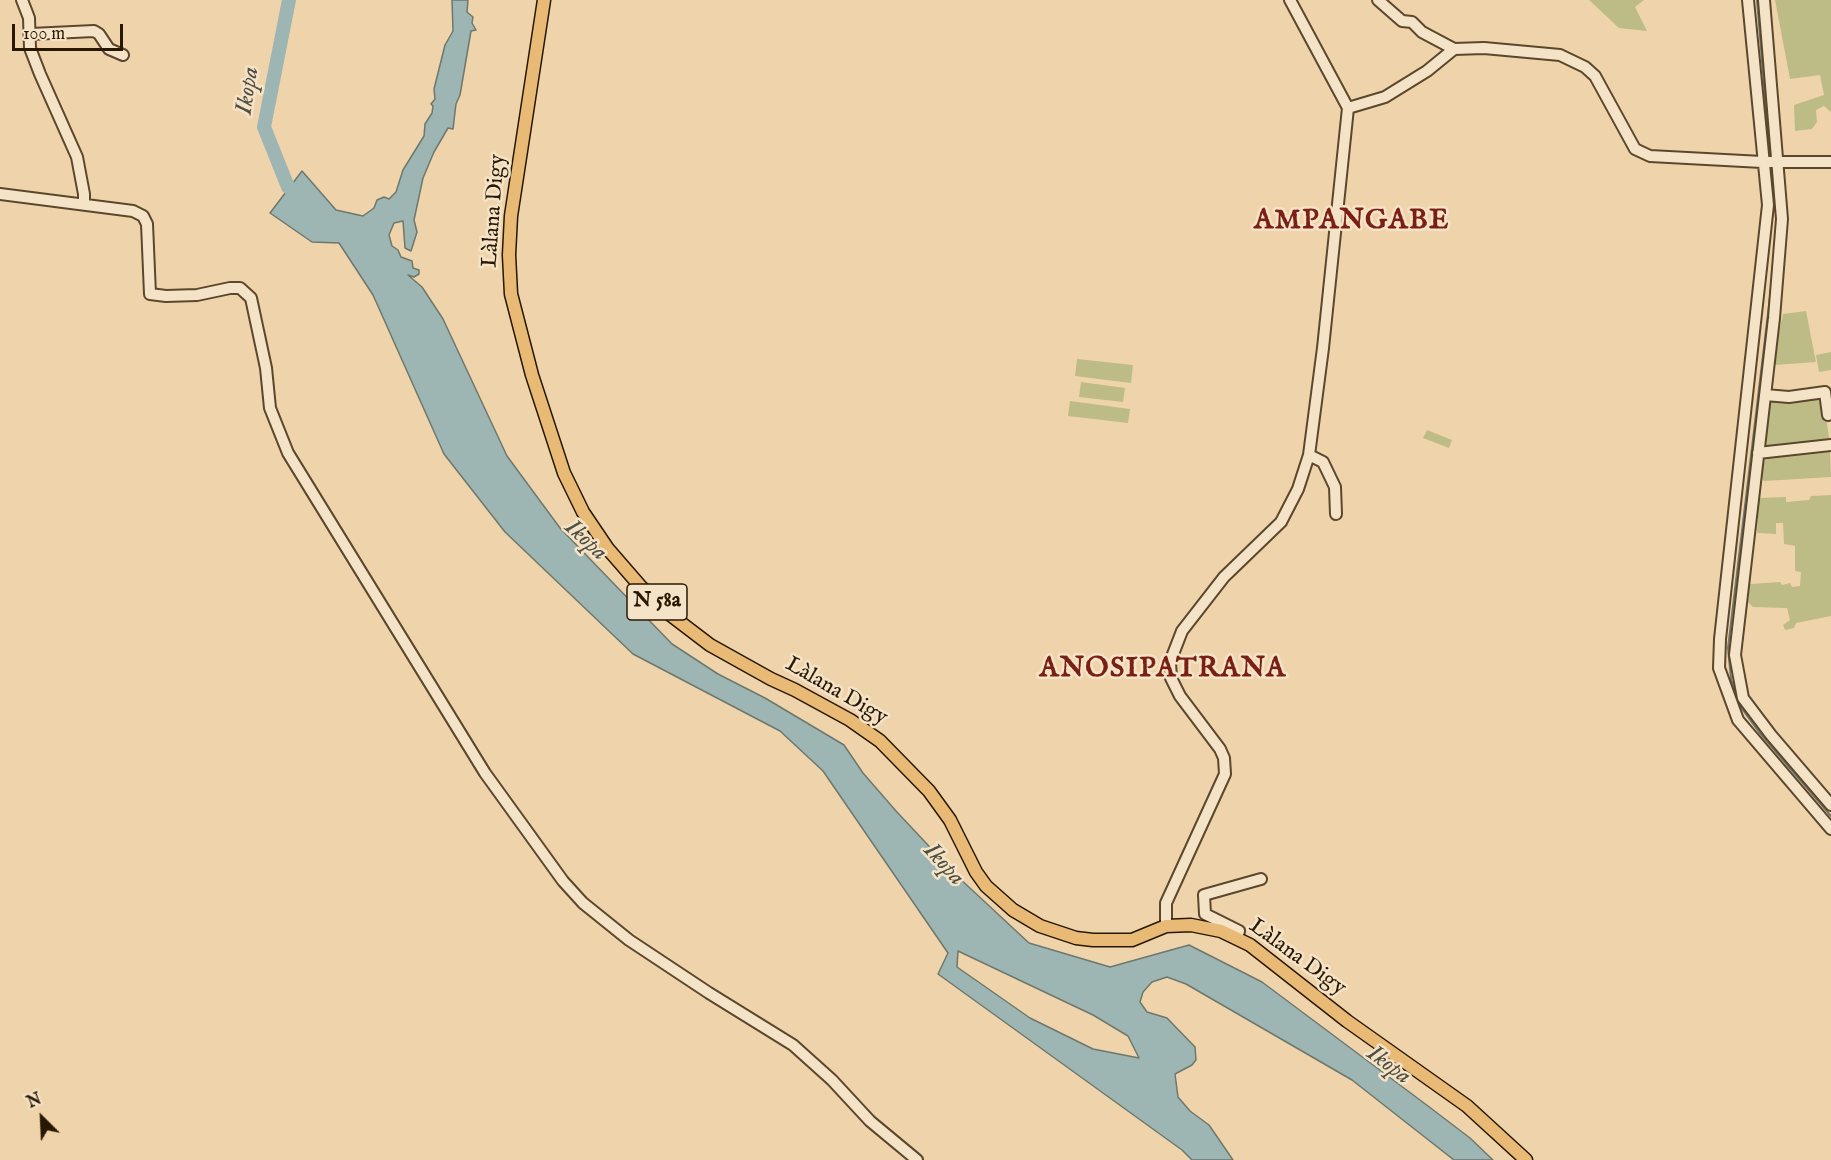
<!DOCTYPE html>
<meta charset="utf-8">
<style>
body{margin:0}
#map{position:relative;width:1831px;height:1160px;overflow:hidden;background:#efd4ab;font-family:"IM FELL English",serif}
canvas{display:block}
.north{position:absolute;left:12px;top:1088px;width:60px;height:60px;-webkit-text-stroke:4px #f5e3c8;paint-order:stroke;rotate:336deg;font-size:16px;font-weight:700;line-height:24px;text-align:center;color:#281802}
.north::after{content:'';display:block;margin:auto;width:21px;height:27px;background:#281802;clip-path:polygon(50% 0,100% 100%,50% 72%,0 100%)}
.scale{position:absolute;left:12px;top:24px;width:111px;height:27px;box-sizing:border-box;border:3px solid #281802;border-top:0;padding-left:8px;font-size:18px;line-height:21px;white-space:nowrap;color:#281802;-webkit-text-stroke:4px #f5e3c8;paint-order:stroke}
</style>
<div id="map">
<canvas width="1831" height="1160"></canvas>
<div class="north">N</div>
<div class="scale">100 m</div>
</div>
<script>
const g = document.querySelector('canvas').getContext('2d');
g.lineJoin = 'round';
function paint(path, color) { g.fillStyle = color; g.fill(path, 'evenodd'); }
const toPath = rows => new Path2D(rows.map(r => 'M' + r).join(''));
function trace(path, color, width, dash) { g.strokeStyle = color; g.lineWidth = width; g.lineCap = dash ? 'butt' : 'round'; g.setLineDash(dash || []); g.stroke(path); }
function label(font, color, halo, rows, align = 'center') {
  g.font = font + ' "IM FELL English",serif'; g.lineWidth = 5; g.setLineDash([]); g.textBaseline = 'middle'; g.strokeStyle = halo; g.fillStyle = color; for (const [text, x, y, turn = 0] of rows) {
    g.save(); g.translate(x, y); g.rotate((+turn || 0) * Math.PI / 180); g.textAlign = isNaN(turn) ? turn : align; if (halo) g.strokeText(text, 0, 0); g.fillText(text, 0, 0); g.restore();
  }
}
paint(toPath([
 [1589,0,1644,0,1635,7,1647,31,1619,28],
 [1775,0,1831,0,1831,112,1824,106,1816,110,1817,122,1812,129,1795,131,1794,105,1824,95,1820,75,1790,79],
 [1806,311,1816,362,1775,365,1773,357,1783,314],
 [1831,352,1831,370,1819,372,1816,355],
 [1077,359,1133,365,1131,383,1075,376],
 [1081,382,1125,388,1123,402,1079,397],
 [1823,394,1830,445,1766,451,1769,397],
 [1070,401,1130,409,1128,423,1068,416],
 [1427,430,1452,440,1449,448,1423,438],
 [1830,450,1831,477,1764,481,1760,477,1763,457],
 [1831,495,1831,616,1796,623,1794,628,1785,630,1783,625,1790,620,1787,608,1753,607,1748,602,1750,584,1780,582,1782,585,1790,583,1792,587,1800,586,1801,572,1795,571,1795,546,1784,544,1783,523,1776,523,1776,534,1757,533,1759,498,1786,497,1786,502,1809,500,1811,496]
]), '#bdbc86');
const water = toPath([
 [452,0,468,0,467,12,473,17,472,23,476,30,471,31,460,95,456,104,453,129,448,128,434,152,423,178,414,220,417,232,411,251,405,248,403,221,394,223,389,235,392,246,398,250,401,257,412,261,413,268,419,270,419,274,414,277,408,275,422,287,443,319,507,456,560,528,672,644,718,674,765,698,844,745,863,773,896,811,957,876,1029,943,1110,967,1189,945,1262,982,1428,1106,1470,1138,1493,1160,1454,1160,1352,1080,1186,984,1167,977,1152,982,1143,992,1140,1002,1147,1012,1167,1018,1195,1047,1196,1060,1192,1065,1175,1074,1178,1097,1190,1111,1209,1125,1233,1160,1192,1160,1182,1150,938,974,948,953,823,771,780,731,633,654,505,532,444,454,373,295,339,243,312,242,270,213,302,171,336,210,363,216,374,208,377,200,384,197,389,199,396,192,403,170,424,136,425,124,432,113,433,106,431,104,435,99,434,89,445,45,453,31,452,0],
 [958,951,1093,1015,1128,1036,1139,1058,1093,1049,1030,1018,957,967,958,951]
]);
paint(water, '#9db6b3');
trace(water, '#6e776c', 1.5);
trace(toPath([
 [1757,0,1770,158],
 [1771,166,1775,193],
 [1772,280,1728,648,1731,679,1740,706,1759,732,1831,816]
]), '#6e776c', 2);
trace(toPath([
 [289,0,264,127,288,187,304,197]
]), '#9db6b3', 14);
const minor = toPath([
 [22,0,29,18,30,48,40,74,77,157,84,194,84,204],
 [1378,0,1402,21,1412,22,1422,32,1454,49],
 [1748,0,1768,205,1720,639,1719,668,1738,720,1831,829],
 [1764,0,1782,219,1774,318,1735,655,1743,698,1771,735,1831,805],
 [31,34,94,31,99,34,109,49,123,55],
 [1348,108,1385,97,1427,71,1454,49,1484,48,1560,55,1585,67,1595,76,1635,149,1650,156,1762,162,1831,162],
 [0,194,133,211,143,216,147,224,150,294,166,296,197,295,230,288,240,288,251,298,266,368,270,408,288,453,485,773,563,881,583,903,629,940,709,993,793,1045,832,1080,870,1121,917,1160],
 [1765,395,1789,397,1825,392,1828,415,1831,414],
 [1758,453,1831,445],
 [1309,455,1323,462,1335,487,1336,514],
 [1166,926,1166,903,1225,774,1224,758,1220,749,1180,696,1171,678,1170,662,1182,631,1224,577,1281,522,1298,489,1309,455,1323,348,1348,108,1290,0],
 [1237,938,1239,931,1205,914,1204,895,1261,879]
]);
const major = toPath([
 [544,0,511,216,509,255,511,294,532,375,564,473,583,512,608,549,641,587,668,613,710,645,771,679,795,690,850,720,880,741,929,791,950,820,976,872,986,886,1013,910,1040,926,1076,938,1093,940,1132,940,1166,926,1191,925,1221,931,1250,945,1347,1021,1467,1106,1526,1160]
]);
trace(minor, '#5a472c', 14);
trace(major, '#281802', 15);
trace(minor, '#f5e3c8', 10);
trace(major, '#e8ba76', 12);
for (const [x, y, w] of [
 [657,602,60]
]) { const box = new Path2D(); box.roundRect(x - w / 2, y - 18, w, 36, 4.5); g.fillStyle = '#f5e3c8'; g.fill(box); trace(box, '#281802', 1.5); }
label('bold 21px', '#281802', null, [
 ["N 58a",657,602]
]);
label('22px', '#281802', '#f5e3c8', [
 ["Làlana Digy",495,211,-86],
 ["Làlana Digy",836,692,30],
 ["Làlana Digy",1297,958,36]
]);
label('italic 24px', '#514f40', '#f5e3c8', [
 ["Ikopa",249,91,-81],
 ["Ikopa",585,541,43],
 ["Ikopa",943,865,48],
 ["Ikopa",1388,1066,37]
]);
g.letterSpacing = '1.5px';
label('bold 28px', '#7a1f14', '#f5e3c8', [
 ["AMPANGABE",1352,222],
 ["ANOSIPATRANA",1163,670]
]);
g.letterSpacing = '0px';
</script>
